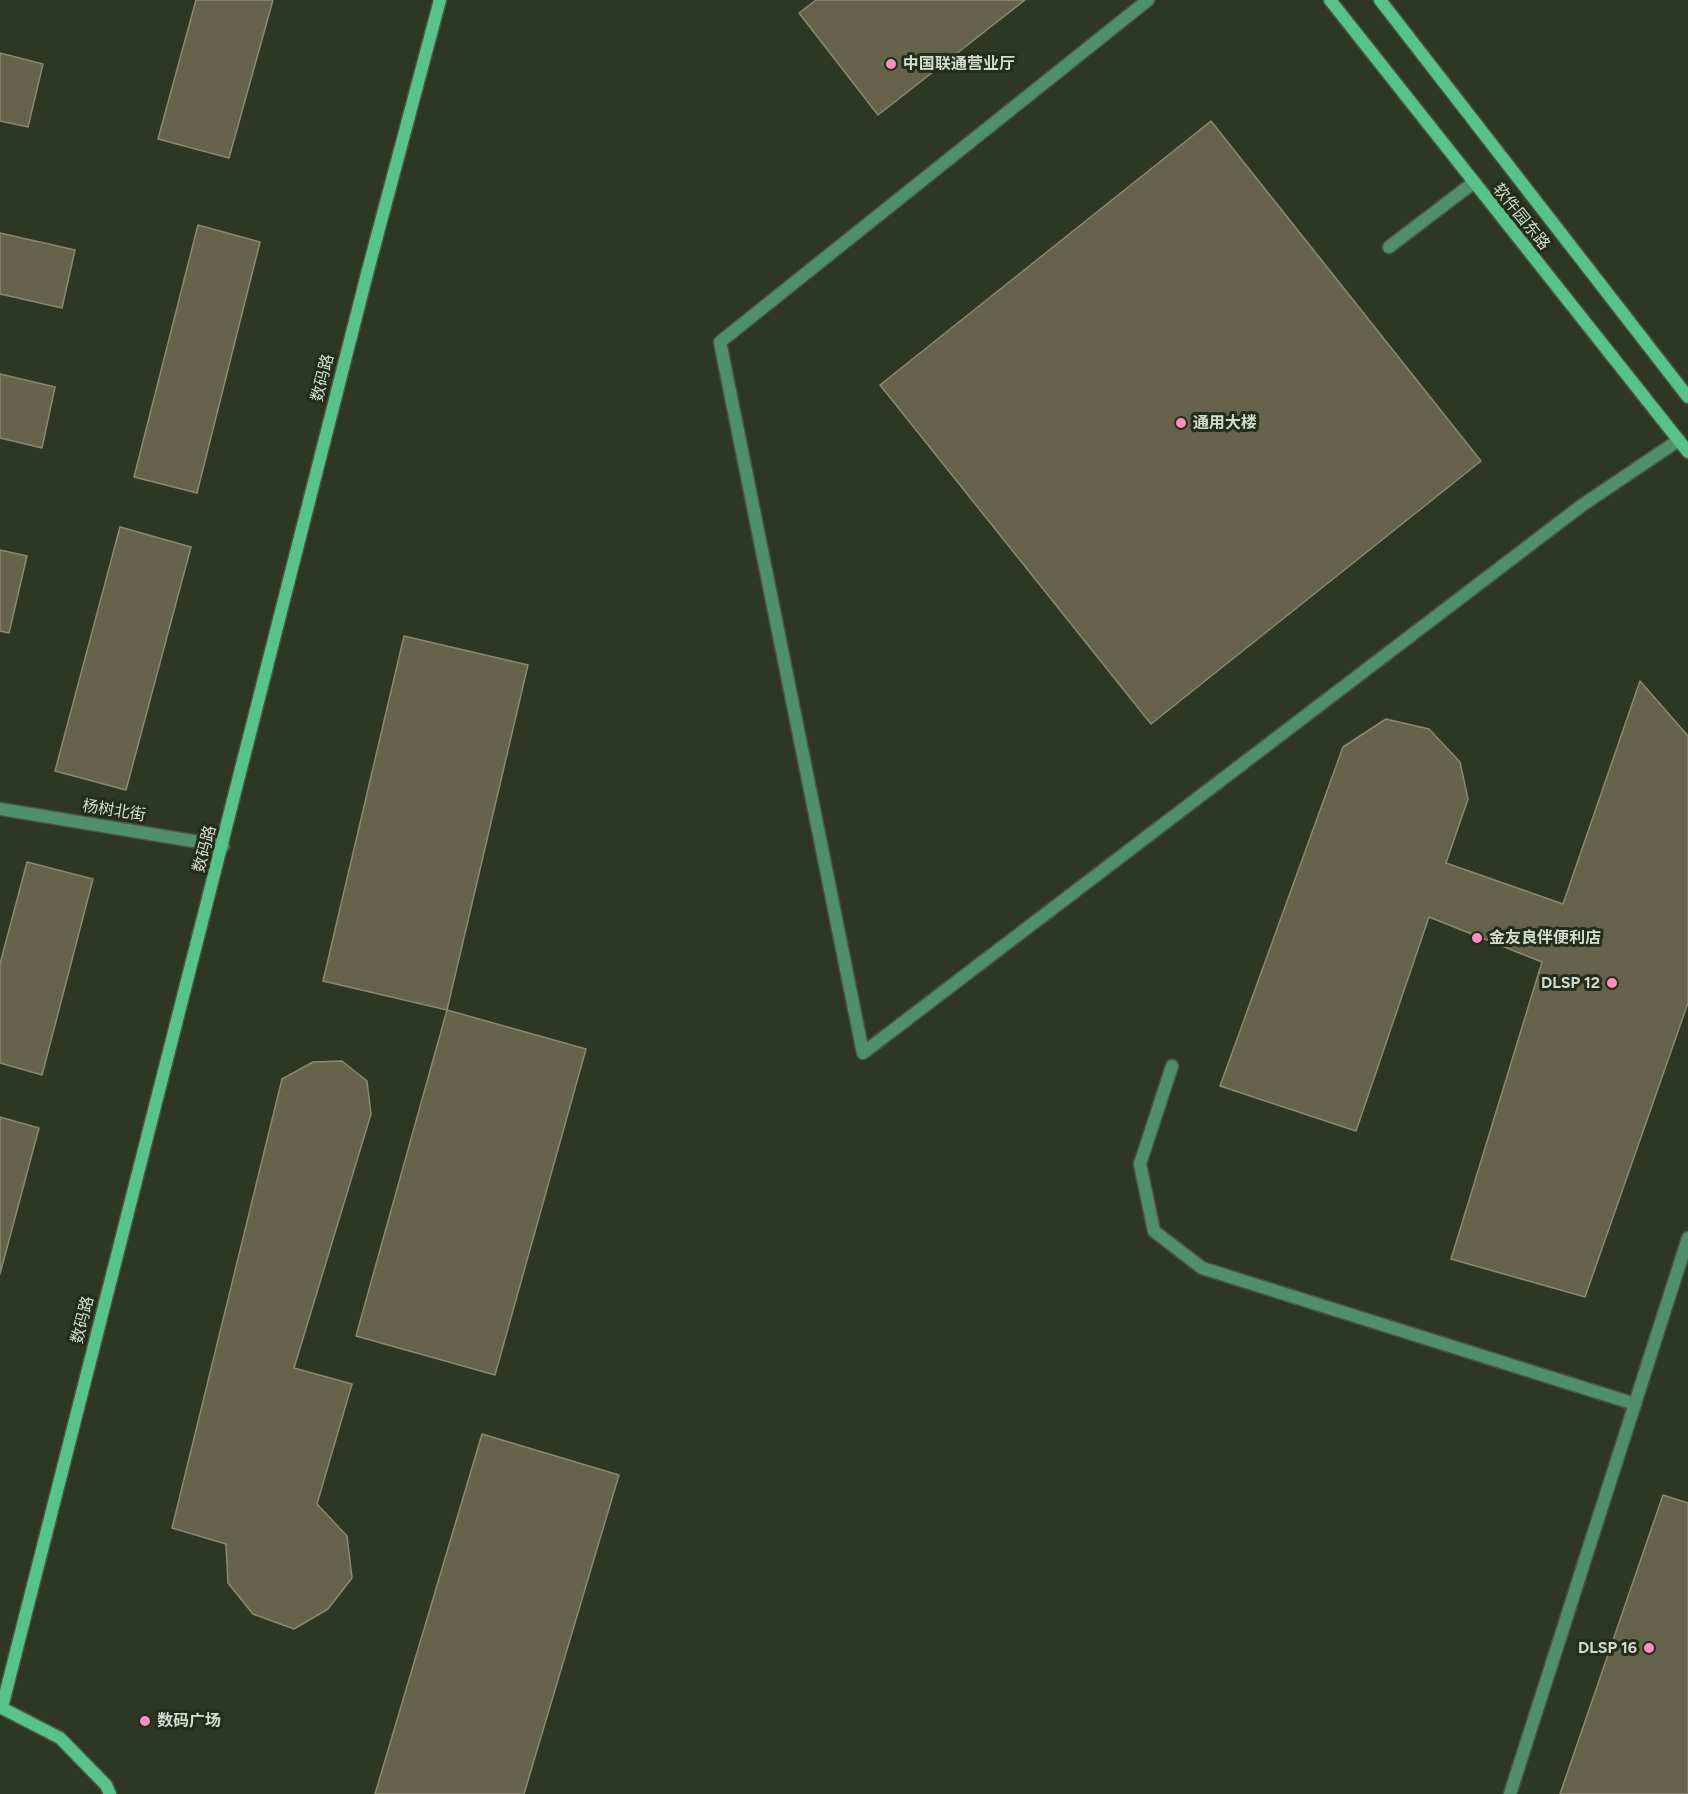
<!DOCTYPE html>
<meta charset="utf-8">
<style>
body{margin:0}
canvas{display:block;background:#2d3723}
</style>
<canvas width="1688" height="1794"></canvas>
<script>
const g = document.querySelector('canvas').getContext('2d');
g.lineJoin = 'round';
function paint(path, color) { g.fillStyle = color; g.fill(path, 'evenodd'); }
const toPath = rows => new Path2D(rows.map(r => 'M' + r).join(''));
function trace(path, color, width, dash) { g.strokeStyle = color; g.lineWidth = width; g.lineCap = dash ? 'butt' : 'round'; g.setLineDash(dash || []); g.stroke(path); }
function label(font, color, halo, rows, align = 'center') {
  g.font = font + ' Figtree,"Noto Sans SC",sans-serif'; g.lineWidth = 6; g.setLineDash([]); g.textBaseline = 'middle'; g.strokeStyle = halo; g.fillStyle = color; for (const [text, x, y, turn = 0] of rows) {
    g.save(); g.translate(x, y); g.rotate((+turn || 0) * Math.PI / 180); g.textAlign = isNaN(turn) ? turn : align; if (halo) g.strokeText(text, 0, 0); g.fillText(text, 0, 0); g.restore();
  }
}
const building = toPath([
 [196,0,273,0,229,158,158,139,196,0],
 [816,0,1025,0,878,115,799,13,816,0],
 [0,53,43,64,28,127,0,121,0,53],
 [1211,121,1481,461,1151,724,880,385,1211,121],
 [198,225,260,242,197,493,134,477,198,225],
 [0,233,75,250,62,308,0,294,0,233],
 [0,374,55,387,42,448,0,438,0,374],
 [120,527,191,547,126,790,55,771,120,527],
 [0,550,27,556,9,633,0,631,0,550],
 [404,636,528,665,447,1010,323,981,404,636],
 [1640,681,1688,736,1688,1003,1585,1297,1451,1259,1542,962,1429,917,1356,1131,1220,1086,1343,747,1386,719,1429,729,1460,762,1468,799,1446,863,1563,904,1640,681],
 [27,862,93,879,42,1075,0,1063,0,964,27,862],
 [447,1010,586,1049,495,1375,356,1336,447,1010],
 [342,1061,367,1081,371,1114,294,1368,352,1384,317,1504,347,1536,352,1578,328,1609,294,1629,253,1614,228,1583,226,1544,172,1528,282,1079,313,1062,342,1061],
 [0,1117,39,1128,0,1274,0,1117],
 [482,1434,619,1475,524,1794,375,1794,482,1434],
 [1663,1495,1688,1503,1688,1794,1560,1794,1663,1495]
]);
paint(building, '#66634c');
trace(building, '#8b8970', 1.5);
const lane = toPath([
 [1148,0,720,342,863,1053,1581,506,1679,440],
 [1389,247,1473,183],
 [1172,1066,1140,1164,1154,1231,1202,1268,1635,1404]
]);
const street = toPath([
 [0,809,223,846],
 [1510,1794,1688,1238]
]);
const secondary = toPath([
 [1330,0,1688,452],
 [1380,0,1688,397],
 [0,1707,60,1738,106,1785,110,1794],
 [2,1707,368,270,440,0]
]);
trace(lane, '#4b5542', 15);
trace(street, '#4b5542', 15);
trace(secondary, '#4b5542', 15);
trace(lane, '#508f6c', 12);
trace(street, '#508f6c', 12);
trace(secondary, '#58c28b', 12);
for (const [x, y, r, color] of [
 [891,64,6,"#fd8ebf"],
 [1181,423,6,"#fd8ebf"],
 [1477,938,6,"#fd8ebf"],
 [1612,983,6,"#fd8ebf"],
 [1649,1648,6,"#fd8ebf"],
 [145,1721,6,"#fd8ebf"]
]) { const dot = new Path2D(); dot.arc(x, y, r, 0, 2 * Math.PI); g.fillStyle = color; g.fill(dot); trace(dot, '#232d1a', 2); }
label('bold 16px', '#d4dbcf', '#232d1a', [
 ["中国联通营业厅",903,64],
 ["通用大楼",1193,423],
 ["金友良伴便利店",1489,938],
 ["DLSP 12",1600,983,"right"],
 ["DLSP 16",1637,1648,"right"],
 ["数码广场",157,1721]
], 'left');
label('16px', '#d4dbcf', '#232d1a', [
 ["软件园东路",1521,217,51],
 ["数码路",323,378,-76],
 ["杨树北街",114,811,9],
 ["数码路",205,849,-75],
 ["数码路",83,1320,-76]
]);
</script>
